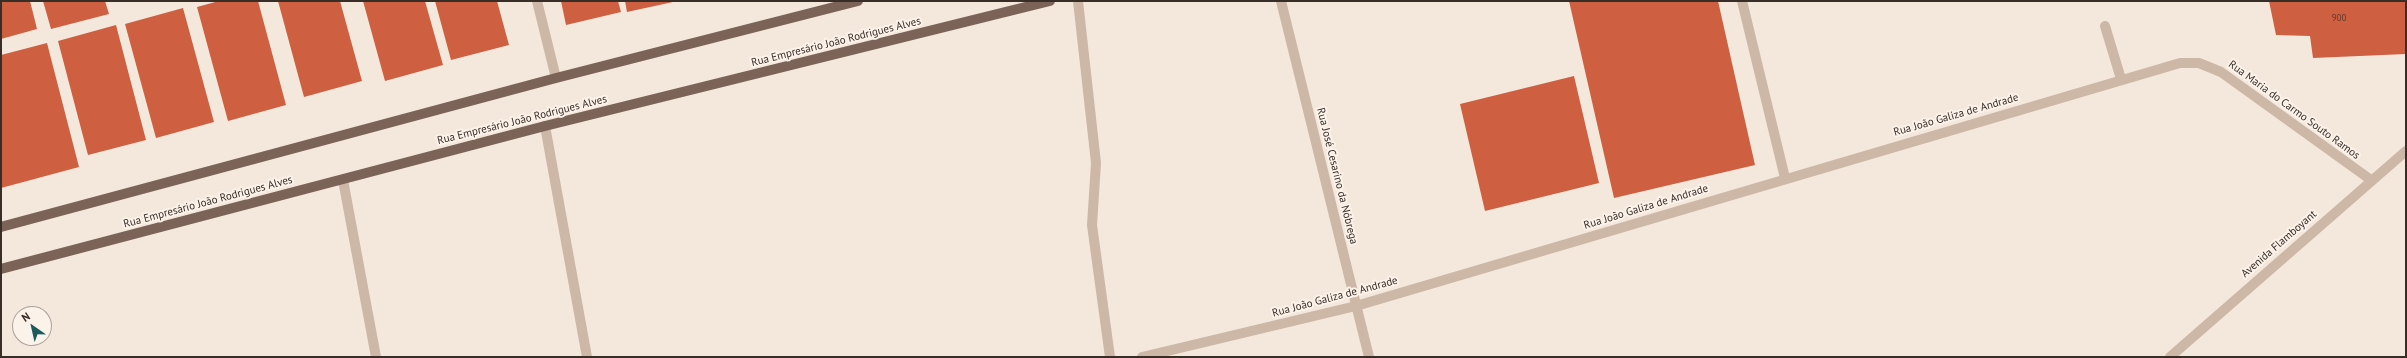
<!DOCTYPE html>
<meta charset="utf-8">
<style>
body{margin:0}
#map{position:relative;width:2407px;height:358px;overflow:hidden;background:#f4e8dc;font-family:"PT Sans",sans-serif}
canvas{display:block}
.frame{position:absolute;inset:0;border:2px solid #392d28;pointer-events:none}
.north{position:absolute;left:12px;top:306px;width:40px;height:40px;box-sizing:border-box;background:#fbf2e9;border:1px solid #ada39c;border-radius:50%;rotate:326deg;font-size:11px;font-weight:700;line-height:16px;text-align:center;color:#392d28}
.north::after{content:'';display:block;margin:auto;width:14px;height:18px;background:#1a5b5e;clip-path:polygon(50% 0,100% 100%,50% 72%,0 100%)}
</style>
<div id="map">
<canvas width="2407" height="358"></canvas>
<div class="frame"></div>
<div class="north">N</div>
</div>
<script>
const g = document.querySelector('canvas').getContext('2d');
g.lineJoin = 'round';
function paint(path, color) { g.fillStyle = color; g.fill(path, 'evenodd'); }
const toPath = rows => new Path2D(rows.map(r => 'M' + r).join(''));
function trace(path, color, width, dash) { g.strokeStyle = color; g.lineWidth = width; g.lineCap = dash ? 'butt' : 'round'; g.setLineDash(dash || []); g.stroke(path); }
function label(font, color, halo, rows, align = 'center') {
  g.font = font + ' "PT Sans",sans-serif'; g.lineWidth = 4; g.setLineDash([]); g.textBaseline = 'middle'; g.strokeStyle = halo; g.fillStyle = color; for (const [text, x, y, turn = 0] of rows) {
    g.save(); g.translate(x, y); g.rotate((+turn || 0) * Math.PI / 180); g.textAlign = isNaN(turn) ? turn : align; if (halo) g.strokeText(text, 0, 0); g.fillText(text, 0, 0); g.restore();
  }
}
paint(toPath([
 [1,1,30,1,37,29,1,39],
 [43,1,105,1,109,14,51,29],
 [219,1,258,1,286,105,228,121,197,7],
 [278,1,340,1,362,81,304,97],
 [363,1,425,1,443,65,385,81],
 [435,1,497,1,509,45,451,60],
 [561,1,618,1,621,12,566,25],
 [625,1,673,1,673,2,627,12],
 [1569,1,1718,1,1755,165,1614,198],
 [2269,1,2406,1,2406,54,2313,58,2310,36,2276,35],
 [183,8,214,122,156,138,125,24],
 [116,25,146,140,88,155,58,41],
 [47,43,79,167,1,188,1,55],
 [1574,76,1599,183,1485,211,1460,104]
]), '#ce5f40');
trace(toPath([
 [1078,1,1096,163,1092,225,1110,357],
 [1742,1,1785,178],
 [2105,26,2121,79]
]), '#cdb7a7', 10);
trace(toPath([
 [537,1,556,78],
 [1281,1,1369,357],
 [343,180,376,357],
 [1142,357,1356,306,2180,63,2199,63,2221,72,2371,180]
]), '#cdb7a7', 10);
trace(toPath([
 [545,126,587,357],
 [2170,357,2406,151]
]), '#cdb7a7', 10);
trace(toPath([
 [1,227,556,78,858,1],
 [1,269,545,126,1050,1]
]), '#7c6358', 10);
label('9px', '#5e3a2e', null, [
 ["900",2339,18]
]);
label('11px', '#392d28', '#fbf2e9', [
 ["Rua Empresário João Rodrigues Alves",836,42,-14],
 ["Rua Maria do Carmo Souto Ramos",2294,110,36],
 ["Rua João Galiza de Andrade",1956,115,-16],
 ["Rua Empresário João Rodrigues Alves",522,120,-14],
 ["Rua José Cesarino da Nóbrega",1337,176,76],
 ["Rua Empresário João Rodrigues Alves",208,202,-15],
 ["Rua João Galiza de Andrade",1646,207,-17],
 ["Avenida Flamboyant",2279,244,-41],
 ["Rua João Galiza de Andrade",1335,297,-15]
]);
</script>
